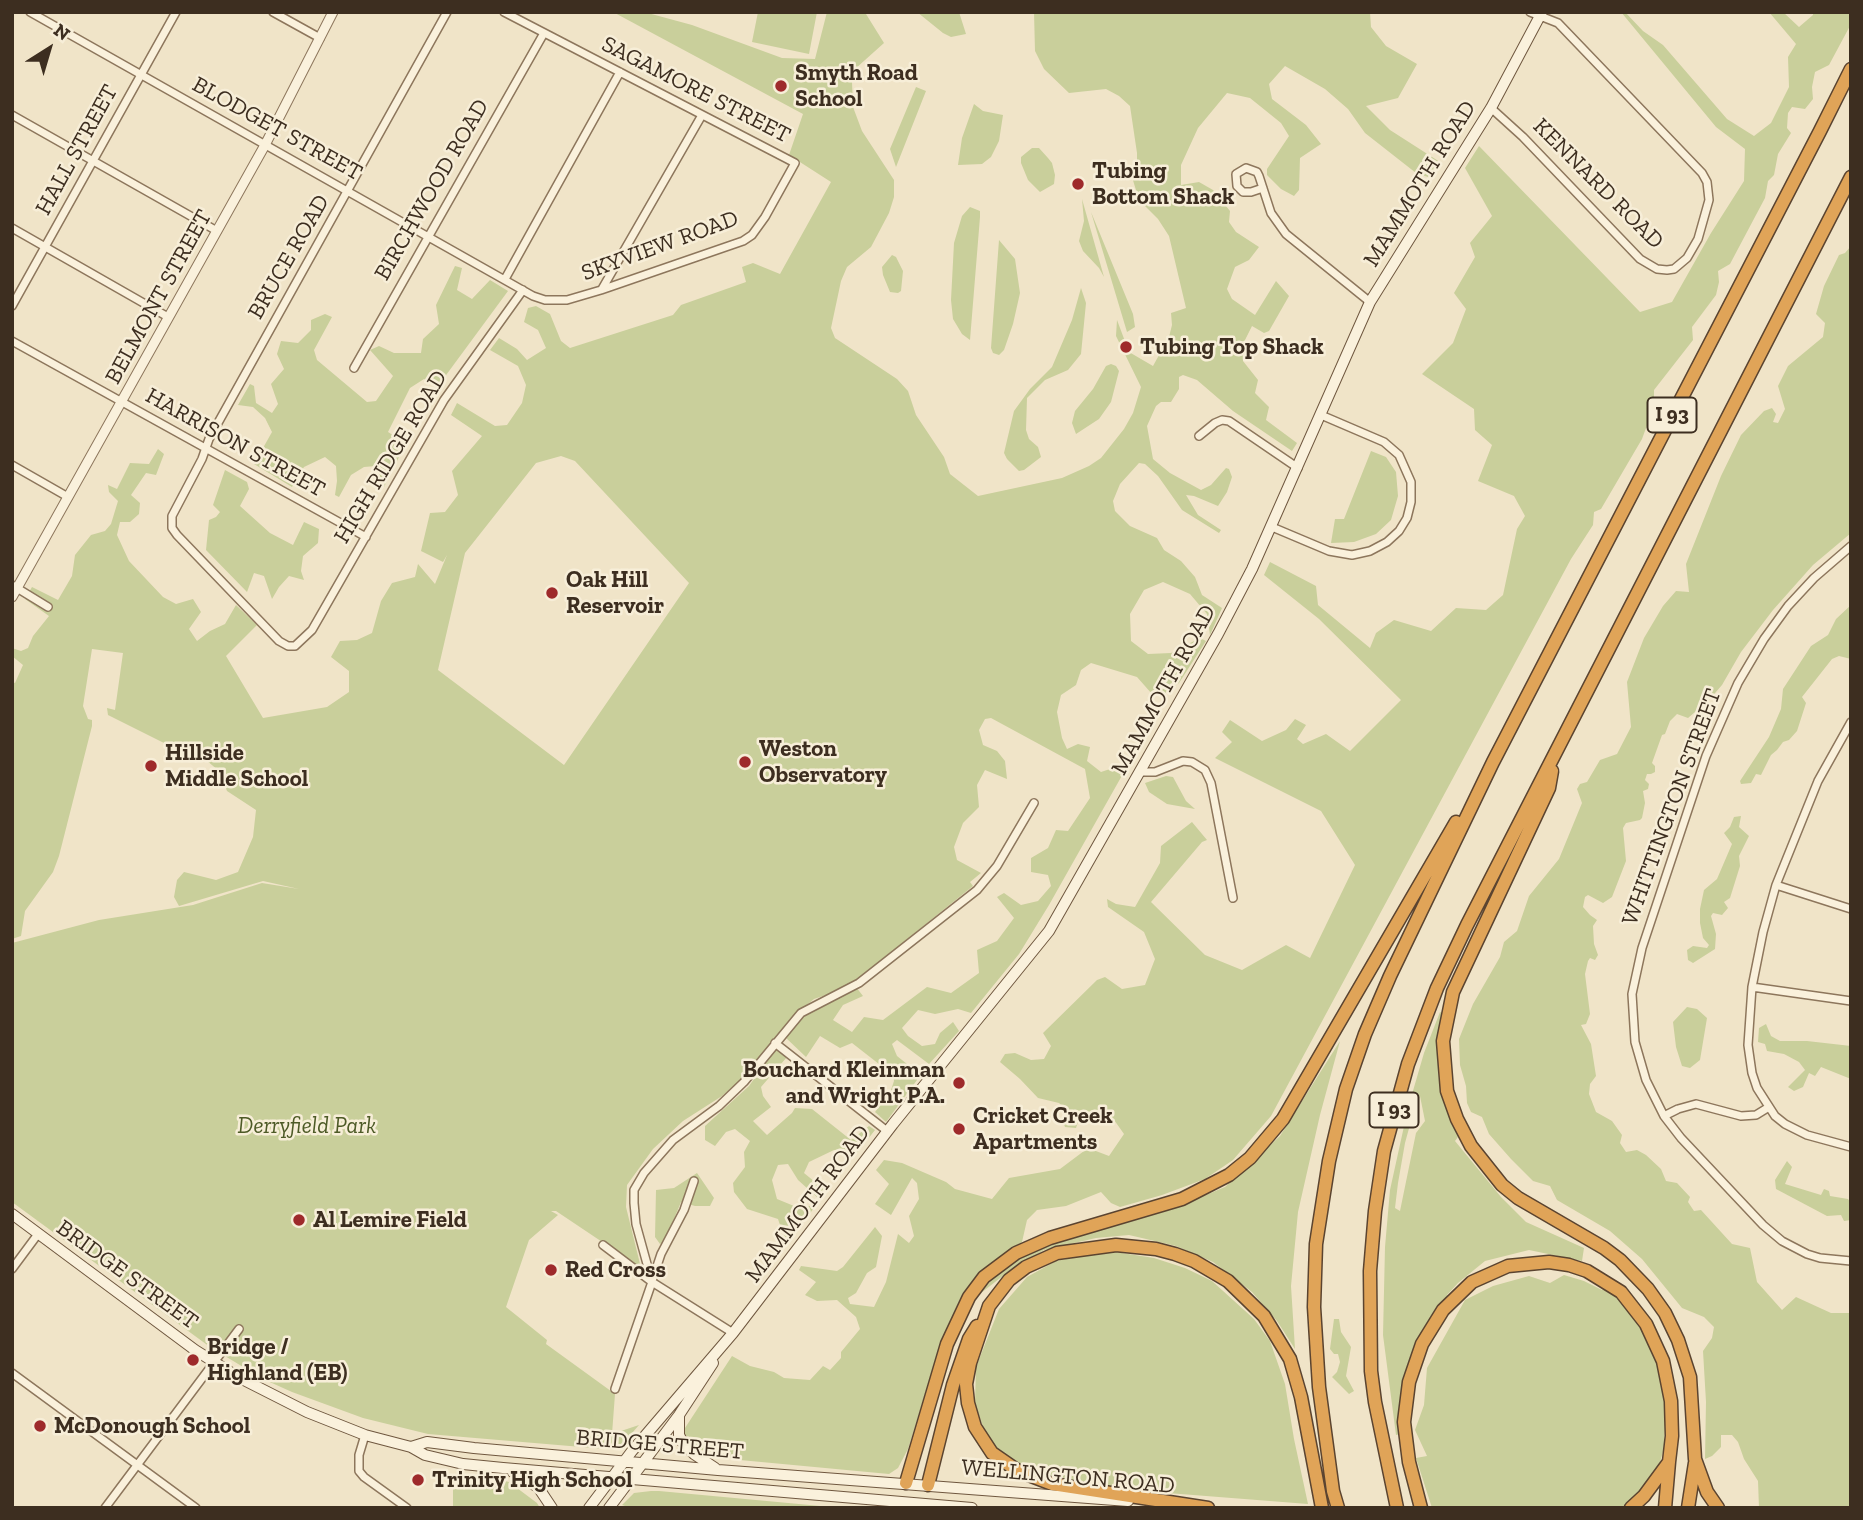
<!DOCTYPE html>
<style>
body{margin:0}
#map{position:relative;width:1863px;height:1520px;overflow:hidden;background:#f0e4c8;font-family:"Zilla Slab",serif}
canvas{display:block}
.frame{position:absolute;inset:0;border:14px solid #3d2e20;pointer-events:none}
.north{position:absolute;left:14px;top:14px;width:70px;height:70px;-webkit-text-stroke:5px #f7eed8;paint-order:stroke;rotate:37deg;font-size:19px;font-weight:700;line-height:28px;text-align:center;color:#3d2e20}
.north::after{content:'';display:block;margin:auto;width:24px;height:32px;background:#3d2e20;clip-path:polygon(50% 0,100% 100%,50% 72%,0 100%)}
</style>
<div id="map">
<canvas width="1863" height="1520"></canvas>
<div class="frame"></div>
<div class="north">N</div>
</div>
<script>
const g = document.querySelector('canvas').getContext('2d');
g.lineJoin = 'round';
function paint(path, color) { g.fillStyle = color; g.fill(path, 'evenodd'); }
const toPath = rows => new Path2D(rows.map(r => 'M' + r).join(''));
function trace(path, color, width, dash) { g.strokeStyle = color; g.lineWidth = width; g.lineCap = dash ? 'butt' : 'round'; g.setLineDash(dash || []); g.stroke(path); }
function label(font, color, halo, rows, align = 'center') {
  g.font = font + ' "Zilla Slab",serif'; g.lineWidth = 5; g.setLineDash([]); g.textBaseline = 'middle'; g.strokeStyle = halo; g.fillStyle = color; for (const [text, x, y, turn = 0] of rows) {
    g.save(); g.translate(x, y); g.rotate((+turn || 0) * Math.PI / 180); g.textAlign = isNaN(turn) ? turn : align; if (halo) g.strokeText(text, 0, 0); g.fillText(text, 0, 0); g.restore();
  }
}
paint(toPath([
 [613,12,644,12,692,25,782,58,815,59,827,12,868,12,866,14,884,43,855,69,852,82,853,107,862,131,894,180,894,197,889,213,871,247,847,267,841,281,831,328,835,338,897,379,908,391,916,415,944,457,950,474,978,496,1062,478,1089,466,1101,458,1124,429,1133,413,1141,387,1116,336,1117,320,1129,352,1153,366,1169,337,1172,325,1171,313,1186,308,1169,236,1158,219,1139,200,1132,177,1137,167,1137,153,1130,106,1119,96,1106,89,1069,93,1044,69,1035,51,1034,12,1370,12,1371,27,1386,46,1417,64,1398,98,1366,106,1390,130,1443,164,1431,178,1416,173,1365,133,1348,109,1325,89,1285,66,1269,84,1272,99,1306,125,1321,144,1300,158,1299,190,1294,196,1281,189,1267,175,1267,169,1289,136,1281,123,1250,98,1227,93,1198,128,1181,165,1181,185,1199,182,1213,190,1230,211,1229,222,1236,232,1259,247,1249,260,1235,267,1227,289,1232,299,1255,315,1276,281,1289,296,1269,331,1264,333,1252,326,1245,340,1243,361,1258,380,1255,393,1269,407,1266,420,1297,443,1292,451,1233,411,1197,380,1183,375,1179,377,1179,389,1171,402,1161,402,1156,406,1147,426,1153,459,1170,473,1201,490,1211,485,1226,468,1229,469,1232,477,1227,492,1218,506,1194,496,1186,495,1198,515,1221,530,1219,533,1182,510,1158,476,1145,464,1139,463,1120,484,1113,501,1115,511,1130,526,1157,538,1164,550,1181,561,1195,577,1202,595,1222,608,1210,635,1207,614,1190,594,1163,582,1144,590,1130,614,1131,641,1148,654,1171,653,1200,638,1206,641,1179,683,1161,696,1152,694,1137,677,1091,663,1081,670,1076,685,1061,695,1057,712,1062,738,1067,749,1078,744,1090,747,1087,761,1101,772,1116,767,1133,756,1049,905,1019,954,971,1013,958,1009,935,1014,918,1010,902,1028,908,1036,922,1046,935,1044,940,1033,953,1022,959,1031,929,1064,897,1040,892,1044,897,1056,917,1072,917,1080,886,1122,875,1112,890,1093,894,1081,893,1075,852,1043,840,1048,820,1036,806,1057,785,1037,801,1015,827,1004,856,987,863,996,843,1005,833,1020,852,1032,864,1017,883,1020,927,987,951,993,979,973,977,950,997,941,1014,918,997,897,1004,893,1021,905,1038,901,1051,886,1048,875,1031,872,1031,858,1048,848,1056,830,1068,831,1090,798,1085,769,991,718,985,719,979,730,983,745,997,751,1005,761,1007,779,985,770,977,785,979,807,963,823,954,847,957,860,981,873,970,882,973,886,854,982,835,992,814,999,790,1019,745,1076,722,1096,683,1121,653,1149,627,1185,626,1207,641,1268,556,1211,551,1211,558,1215,529,1240,506,1307,547,1340,546,1344,615,1394,612,1434,639,1425,620,1447,616,1448,617,1450,428,1434,363,1418,292,1392,263,1379,210,1347,12,1202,12,943,99,920,193,905,262,883,299,889,263,881,179,906,174,897,177,880,184,872,216,880,238,872,253,837,256,810,227,791,219,771,206,760,174,748,108,715,107,708,115,710,123,653,92,649,83,706,88,719,92,720,92,726,59,856,53,872,25,911,21,936,12,939,12,682,15,683,23,665,12,656,12,648,21,651,28,648,33,636,49,616,25,599,32,587,58,600,72,576,75,555,91,535,105,531,111,524,118,501,109,492,108,485,117,489,130,463,149,464,158,449,164,454,156,475,146,473,131,495,140,503,139,514,130,522,120,522,117,535,129,561,163,597,176,604,193,599,201,612,189,629,197,641,210,631,225,624,236,605,257,625,226,656,263,718,327,707,349,692,349,671,331,657,340,641,357,640,372,633,381,601,392,583,415,577,418,564,435,584,447,555,443,562,421,551,430,513,445,512,458,495,452,471,482,436,451,415,457,403,495,426,507,425,522,403,526,385,518,366,490,350,499,338,517,349,527,360,546,348,538,330,524,322,528,308,536,306,550,314,561,341,570,348,673,315,681,305,746,282,742,267,753,263,780,274,831,182,789,155,803,114],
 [561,456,575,461,689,583,564,765,438,670,465,553,536,463],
 [758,12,817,12,809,54,752,42],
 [917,12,959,12,966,34,951,37,943,33],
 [1621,12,1625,12,1643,31,1663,45,1727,119,1754,136,1771,123,1789,87,1788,57,1796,44,1769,12,1783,12,1799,27,1813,15,1813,12,1851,12,1851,24,1829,65,1815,72,1812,87,1813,99,1805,109,1792,107,1788,113,1787,128,1791,133,1778,154,1774,175,1768,181,1765,198,1730,264,1718,271,1719,282,1716,295,1692,327,1693,340,1654,390,1654,406,1642,439,1601,509,1594,512,1593,525,1571,559,1271,1116,1233,1160,1205,1179,1162,1195,1120,1207,1111,1203,1101,1192,1066,1206,1037,1210,1027,1220,1022,1242,980,1272,960,1299,941,1342,908,1449,898,1468,889,1474,740,1460,715,1456,694,1446,685,1435,685,1428,732,1356,750,1366,774,1372,784,1378,810,1380,823,1366,830,1370,841,1358,841,1352,860,1329,856,1317,837,1300,817,1301,805,1295,816,1282,799,1270,801,1266,837,1271,843,1267,875,1227,882,1236,876,1267,867,1273,856,1293,848,1298,850,1304,874,1307,886,1282,898,1234,909,1243,914,1236,909,1216,919,1199,917,1183,912,1178,891,1215,875,1204,889,1184,876,1170,884,1160,902,1163,946,1182,955,1189,992,1199,1009,1178,1060,1169,1088,1148,1109,1156,1124,1134,1112,1117,1098,1111,1080,1116,1076,1128,1065,1127,1063,1121,1066,1110,1059,1103,1038,1098,1020,1079,1000,1062,1005,1054,1015,1053,1031,1060,1044,1059,1051,1046,1043,1033,1097,980,1105,977,1122,989,1145,985,1155,959,1144,932,1108,907,1107,899,1116,904,1135,907,1160,863,1161,846,1192,822,1207,840,1202,842,1151,902,1205,955,1242,970,1286,945,1310,958,1355,865,1321,811,1215,758,1232,742,1222,732,1230,720,1262,741,1286,730,1295,719,1306,725,1297,739,1303,744,1326,734,1350,751,1401,700,1319,619,1264,575,1270,562,1316,586,1318,605,1370,648,1376,633,1394,620,1431,631,1456,608,1486,610,1503,595,1517,529,1525,516,1514,496,1478,481,1492,445,1475,430,1474,409,1422,374,1453,343,1466,309,1454,293,1475,257,1470,243,1492,216,1465,168,1479,146,1640,312,1672,302,1711,233,1744,181,1745,149,1716,127],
 [916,87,926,91,896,167,890,149],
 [974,104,983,111,1003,115,999,141,991,157,982,164,958,165,962,138],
 [1032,148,1039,148,1048,158,1052,163,1055,175,1054,184,1040,192,1028,180,1021,163,1021,157],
 [1082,199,1104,277,1099,268,1083,251,1079,241,1084,221],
 [970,207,980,211,980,217,970,340,962,334,953,319,951,300,954,243,962,216],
 [1091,212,1133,314,1135,327,1127,332],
 [999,240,1015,259,1020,293,1013,324,1004,350,999,355,993,353,991,348],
 [1851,246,1851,533,1813,565,1773,610,1741,652,1722,685,1709,700,1688,718,1677,714,1670,721,1665,734,1662,735,1652,763,1655,766,1655,772,1651,774,1647,774,1645,780,1649,784,1648,789,1643,791,1645,803,1642,818,1640,820,1626,823,1623,828,1626,861,1612,897,1603,903,1588,895,1585,897,1583,907,1590,915,1597,920,1593,926,1594,944,1598,955,1595,960,1590,958,1588,961,1585,974,1590,1014,1586,1024,1581,1025,1591,1044,1596,1076,1590,1084,1589,1094,1596,1112,1612,1121,1622,1135,1620,1143,1626,1152,1637,1150,1646,1155,1661,1169,1666,1181,1677,1183,1690,1197,1688,1202,1694,1211,1701,1210,1732,1244,1750,1248,1757,1282,1782,1310,1796,1297,1831,1313,1851,1313,1851,1508,1759,1508,1758,1481,1744,1459,1738,1442,1732,1435,1721,1435,1721,1447,1712,1456,1705,1459,1706,1402,1703,1351,1712,1338,1714,1327,1704,1317,1682,1308,1642,1259,1610,1231,1557,1200,1550,1186,1533,1181,1511,1159,1489,1134,1482,1117,1471,1112,1467,1103,1466,1086,1460,1065,1459,1039,1473,1004,1500,957,1504,942,1517,931,1529,896,1559,859,1582,803,1577,789,1580,784,1587,782,1600,760,1617,754,1631,727,1627,682,1644,638,1663,606,1676,591,1689,592,1686,564,1721,476,1741,435,1764,411,1772,408,1776,414,1773,422,1778,423,1785,409,1778,386,1788,366,1823,337,1825,323,1816,314,1824,286,1839,255,1845,253],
 [892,255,896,257,903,271,901,291,898,293,890,292,883,275,882,267],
 [455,266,462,268,457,290,472,299,490,280,508,291,438,386,424,379,410,388,388,432,406,443,384,487,378,482,376,466,364,467,351,475,339,497,335,495,337,481,336,466,325,457,304,467,292,487,254,464,272,432,265,418,253,407,238,405,250,384,254,386,256,403,272,413,278,404,271,384,284,369,277,354,281,341,298,343,311,330,311,320,325,314,332,317,314,350,317,360,367,402,376,401,393,376,370,350,379,346,394,353,421,353,423,339,439,324,436,305],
 [1081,288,1086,303,1081,354,1068,370,1045,380,1027,398,1026,430,1029,439,1038,447,1041,457,1024,470,1019,471,1007,459,1004,453,1014,411,1030,389,1052,367,1072,320],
 [1111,364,1116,366,1119,371,1111,402,1099,419,1076,434,1072,423,1075,411,1093,389,1106,366],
 [1371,451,1386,457,1396,472,1398,496,1391,520,1376,534,1354,542,1331,543,1335,519,1344,519],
 [225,470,247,482,249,489,240,506,270,533,293,545,304,522,319,529,318,543,303,556,301,571,304,580,289,576,279,587,272,599,264,576,254,573,247,592,206,550,209,520,216,517,220,512,213,505],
 [1851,605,1851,659,1839,656,1832,659,1802,697,1806,703,1797,731,1789,740,1783,742,1777,750,1771,755,1761,775,1756,774,1751,783,1741,784,1740,781,1769,737,1781,709,1783,689,1811,646,1828,635,1836,619],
 [1166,776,1173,777,1186,801,1195,809,1167,804,1149,792,1145,783],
 [1741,816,1739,827,1749,836,1739,856,1740,866,1730,898,1724,902,1728,908,1722,915,1713,913,1711,916,1716,934,1715,949,1693,963,1688,960,1687,950,1693,946,1707,948,1709,945,1703,938,1700,923,1700,909,1704,890,1717,879,1732,844,1724,833,1730,827,1734,817],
 [1687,1007,1697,1009,1707,1018,1700,1060,1690,1068,1682,1066,1676,1047,1673,1022],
 [1440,1012,1442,1013,1437,1049,1439,1080,1458,1137,1455,1141,1501,1197,1526,1222,1584,1248,1582,1261,1529,1250,1485,1261,1458,1283,1447,1295,1449,1297,1420,1339,1401,1434,1396,1435,1383,1335,1385,1247,1390,1190,1408,1108,1424,1053],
 [1420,1096,1425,1121,1416,1133,1400,1211,1395,1208,1398,1183,1405,1143,1414,1110],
 [1766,1024,1771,1036,1780,1041,1807,1041,1851,1046,1851,1079,1821,1067,1815,1076,1809,1073,1803,1087,1794,1091,1788,1087,1805,1070,1799,1062,1784,1054,1767,1051,1765,1044,1758,1042,1759,1028],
 [1340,1041,1320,1115,1298,1212,1291,1286,1295,1349,1277,1321,1252,1292,1213,1262,1176,1246,1129,1235,1096,1238,1044,1250,1013,1268,981,1293,999,1270,1031,1250,1090,1230,1174,1208,1225,1187,1280,1136],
 [776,1048,787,1057,761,1087,763,1096,771,1107,753,1121,767,1135,792,1113,795,1108,812,1109,851,1140,869,1126,875,1130,857,1153,834,1150,809,1162,804,1173,826,1191,818,1198,798,1180,788,1164,778,1165,772,1180,777,1199,794,1206,811,1206,814,1208,788,1242,782,1231,778,1219,747,1209,734,1192,733,1183,745,1167,744,1152,750,1141,735,1129,726,1132,715,1146,705,1140,705,1126,749,1086],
 [1787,1161,1792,1167,1785,1184,1821,1195,1824,1189,1829,1191,1830,1196,1848,1199,1851,1203,1851,1220,1844,1221,1841,1215,1827,1216,1776,1189,1775,1180],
 [697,1173,714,1198,710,1206,695,1206,681,1202,665,1241,660,1244,655,1237,656,1190,674,1188],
 [1109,1251,1154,1258,1185,1268,1212,1281,1254,1319,1270,1341,1285,1384,1294,1439,1308,1504,1155,1492,1087,1483,1045,1475,1015,1462,996,1448,985,1432,975,1404,976,1367,999,1309,1027,1277,1056,1261],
 [1564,1275,1584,1281,1602,1290,1605,1287,1618,1298,1642,1327,1655,1354,1666,1399,1664,1448,1659,1466,1643,1490,1622,1508,1432,1508,1416,1458,1427,1456,1415,1430,1424,1405,1427,1368,1465,1300,1493,1286,1529,1276,1550,1283],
 [1334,1319,1339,1319,1341,1332,1351,1347,1346,1376,1354,1391,1349,1394,1332,1377,1337,1372,1340,1362,1338,1354,1334,1354,1330,1349],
 [459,1476,482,1476,509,1482,537,1503,540,1508,453,1508,453,1488],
 [651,1491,659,1491,842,1508,631,1508,622,1505,634,1493]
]), '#c9cf9b');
const minor = toPath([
 [30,12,533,296,545,300,567,300,601,290,743,241,752,235,765,217,795,163,504,12],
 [273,12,320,38],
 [447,12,209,439,202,459,172,516,172,528,177,535,279,641,288,646,295,646,312,630,444,400,523,290],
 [1491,108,1523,137,1640,259,1657,269,1667,270,1674,269,1687,258,1698,239,1709,200,1707,182,1702,173,1558,23,1530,12],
 [12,115,217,231],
 [1263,188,1251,192,1243,192,1237,186,1236,174,1246,168,1257,172,1259,176,1271,213,1286,234,1370,302],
 [12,228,168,317],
 [505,279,620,72],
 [602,289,702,115],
 [12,306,176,12],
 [12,341,366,537],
 [354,368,544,33],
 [1199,436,1215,423,1222,420,1229,421,1298,468],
 [12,465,68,497],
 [1272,527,1329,551,1352,555,1370,551,1387,542,1399,531,1407,518,1411,502,1411,482,1399,455,1384,442,1321,415],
 [1851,546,1814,578,1788,606,1764,639,1738,683,1706,756,1642,948,1632,994,1635,1042,1646,1080,1664,1116,1681,1138,1763,1225,1782,1241,1807,1254,1820,1258,1851,1261],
 [12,585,48,607],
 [1851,722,1818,781,1776,885,1763,932,1752,987,1748,1045,1752,1073,1757,1088,1775,1116,1785,1124,1807,1135,1851,1147],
 [1140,772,1155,772,1183,761,1192,762,1205,770,1211,783,1233,898],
 [1776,885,1851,909],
 [1752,987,1851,1001],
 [775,1043,887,1131],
 [1664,1116,1678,1109,1696,1104,1741,1116,1756,1115,1769,1107],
 [603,1245,652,1282,733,1333],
 [12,1269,38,1234],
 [652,1281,661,1254,684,1210,694,1181],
 [12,1373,196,1508],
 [615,1389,652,1282,636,1224,634,1203,634,1190,644,1173,673,1140,719,1106,744,1082,801,1013,859,983,977,890,997,866,1034,803],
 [365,1435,359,1455,359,1471,364,1477,407,1508],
 [105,1508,239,1329]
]);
const tertiary = toPath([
 [12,597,265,145,333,12]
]);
const secondary = toPath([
 [12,1214,195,1350,238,1377,307,1412,365,1435,411,1447,425,1455,463,1464,503,1468,972,1508],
 [679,1416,679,1435,683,1443,694,1454,715,1468],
 [411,1447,427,1442,474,1448,718,1470,1128,1501],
 [513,1472,538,1487,552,1508],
 [589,1508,632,1451,733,1333,893,1124,1049,931,1218,634,1252,569,1370,302,1491,108,1542,12],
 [609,1508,679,1415,713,1363]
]);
const motorway = toPath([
 [1552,771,1549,788,1453,992,1443,1041,1447,1091,1457,1119,1471,1146,1502,1185,1518,1198,1604,1248,1620,1260,1648,1289,1665,1313,1678,1340,1690,1377,1695,1459,1707,1492,1718,1508],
 [906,1483,947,1344,969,1297,984,1277,1016,1253,1050,1238,1182,1199,1229,1175,1250,1158,1283,1119,1456,822],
 [928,1485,953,1385,969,1339,977,1326],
 [1208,1508,1052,1484,1018,1471,992,1453,975,1427,968,1403,966,1384,970,1363,989,1306,1009,1280,1026,1267,1057,1253,1116,1245,1156,1249,1175,1254,1194,1261,1228,1281,1264,1316,1290,1359,1301,1397,1322,1508],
 [1338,1508,1333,1491,1319,1387,1314,1307,1316,1244,1329,1161,1346,1089,1365,1034,1390,976,1493,762,1820,131,1851,69],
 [1397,1508,1375,1402,1371,1371,1370,1271,1375,1211,1384,1151,1408,1064,1437,988,1467,925,1851,177],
 [1421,1508,1409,1462,1404,1422,1409,1382,1422,1344,1443,1310,1472,1282,1508,1266,1549,1262,1569,1265,1587,1271,1621,1292,1646,1324,1663,1361,1671,1401,1672,1436,1669,1462,1644,1496,1631,1508],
 [1665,1508,1669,1462],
 [1688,1508,1695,1463]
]);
trace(minor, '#8d765c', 10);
trace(tertiary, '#8d765c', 11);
trace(secondary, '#6f573f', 12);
trace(motorway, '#5b4430', 15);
trace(minor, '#faf1dc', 7);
trace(tertiary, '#faf1dc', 9);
trace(secondary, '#faf1dc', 10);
trace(motorway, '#e0a458', 12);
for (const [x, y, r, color] of [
 [781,86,7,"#9e2a2b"],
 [1078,184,7,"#9e2a2b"],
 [1126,347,7,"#9e2a2b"],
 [552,593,7,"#9e2a2b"],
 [745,762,7,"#9e2a2b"],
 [151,766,7,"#9e2a2b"],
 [959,1083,7,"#9e2a2b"],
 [959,1129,7,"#9e2a2b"],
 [299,1220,7,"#9e2a2b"],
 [551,1270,7,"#9e2a2b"],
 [193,1360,7,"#9e2a2b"],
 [40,1426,7,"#9e2a2b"],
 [418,1480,7,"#9e2a2b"]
]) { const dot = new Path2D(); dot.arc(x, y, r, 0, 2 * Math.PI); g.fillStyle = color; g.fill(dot); trace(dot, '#f7eed8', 2.5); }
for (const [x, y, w] of [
 [1672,415,49],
 [1394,1110,49]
]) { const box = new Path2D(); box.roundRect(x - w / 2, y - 17.5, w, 35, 5); g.fillStyle = '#f7eed8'; g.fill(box); trace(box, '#3d2e20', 2); }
label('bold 21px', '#3d2e20', null, [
 ["I 93",1672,415],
 ["I 93",1394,1110]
]);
label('bold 23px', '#3d2e20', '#f7eed8', [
 ["Smyth Road",795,73],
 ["School",795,99],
 ["Tubing",1092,171],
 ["Bottom Shack",1092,197],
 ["Tubing Top Shack",1140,347],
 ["Oak Hill",566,580],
 ["Reservoir",566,606],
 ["Weston",759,749],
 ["Observatory",759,775],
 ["Hillside",165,753],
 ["Middle School",165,779],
 ["Bouchard Kleinman",945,1070,"right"],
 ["and Wright P.A.",945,1096,"right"],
 ["Cricket Creek",973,1116],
 ["Apartments",973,1142],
 ["Al Lemire Field",313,1220],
 ["Red Cross",565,1270],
 ["Bridge /",207,1347],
 ["Highland (EB)",207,1373],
 ["McDonough School",54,1426],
 ["Trinity High School",432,1480]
], 'left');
label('23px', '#3d2e20', '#f7eed8', [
 ["SAGAMORE STREET",696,90,27],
 ["BLODGET STREET",277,129,29],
 ["HALL STREET",77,150,-61],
 ["MAMMOTH ROAD",1420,184,-58],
 ["KENNARD ROAD",1598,184,45],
 ["BIRCHWOOD ROAD",432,190,-60],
 ["SKYVIEW ROAD",660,246,-20],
 ["BRUCE ROAD",289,257,-60],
 ["BELMONT STREET",159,297,-61],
 ["HARRISON STREET",235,443,29],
 ["HIGH RIDGE ROAD",391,457,-59],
 ["MAMMOTH ROAD",1164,690,-61],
 ["WHITTINGTON STREET",1672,807,-70],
 ["MAMMOTH ROAD",808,1204,-53],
 ["BRIDGE STREET",127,1275,36],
 ["BRIDGE STREET",660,1445,5],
 ["WELLINGTON ROAD",1068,1477,5]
]);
label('italic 23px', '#4d5a26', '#f7eed8', [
 ["Derryfield Park",307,1126]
]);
</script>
